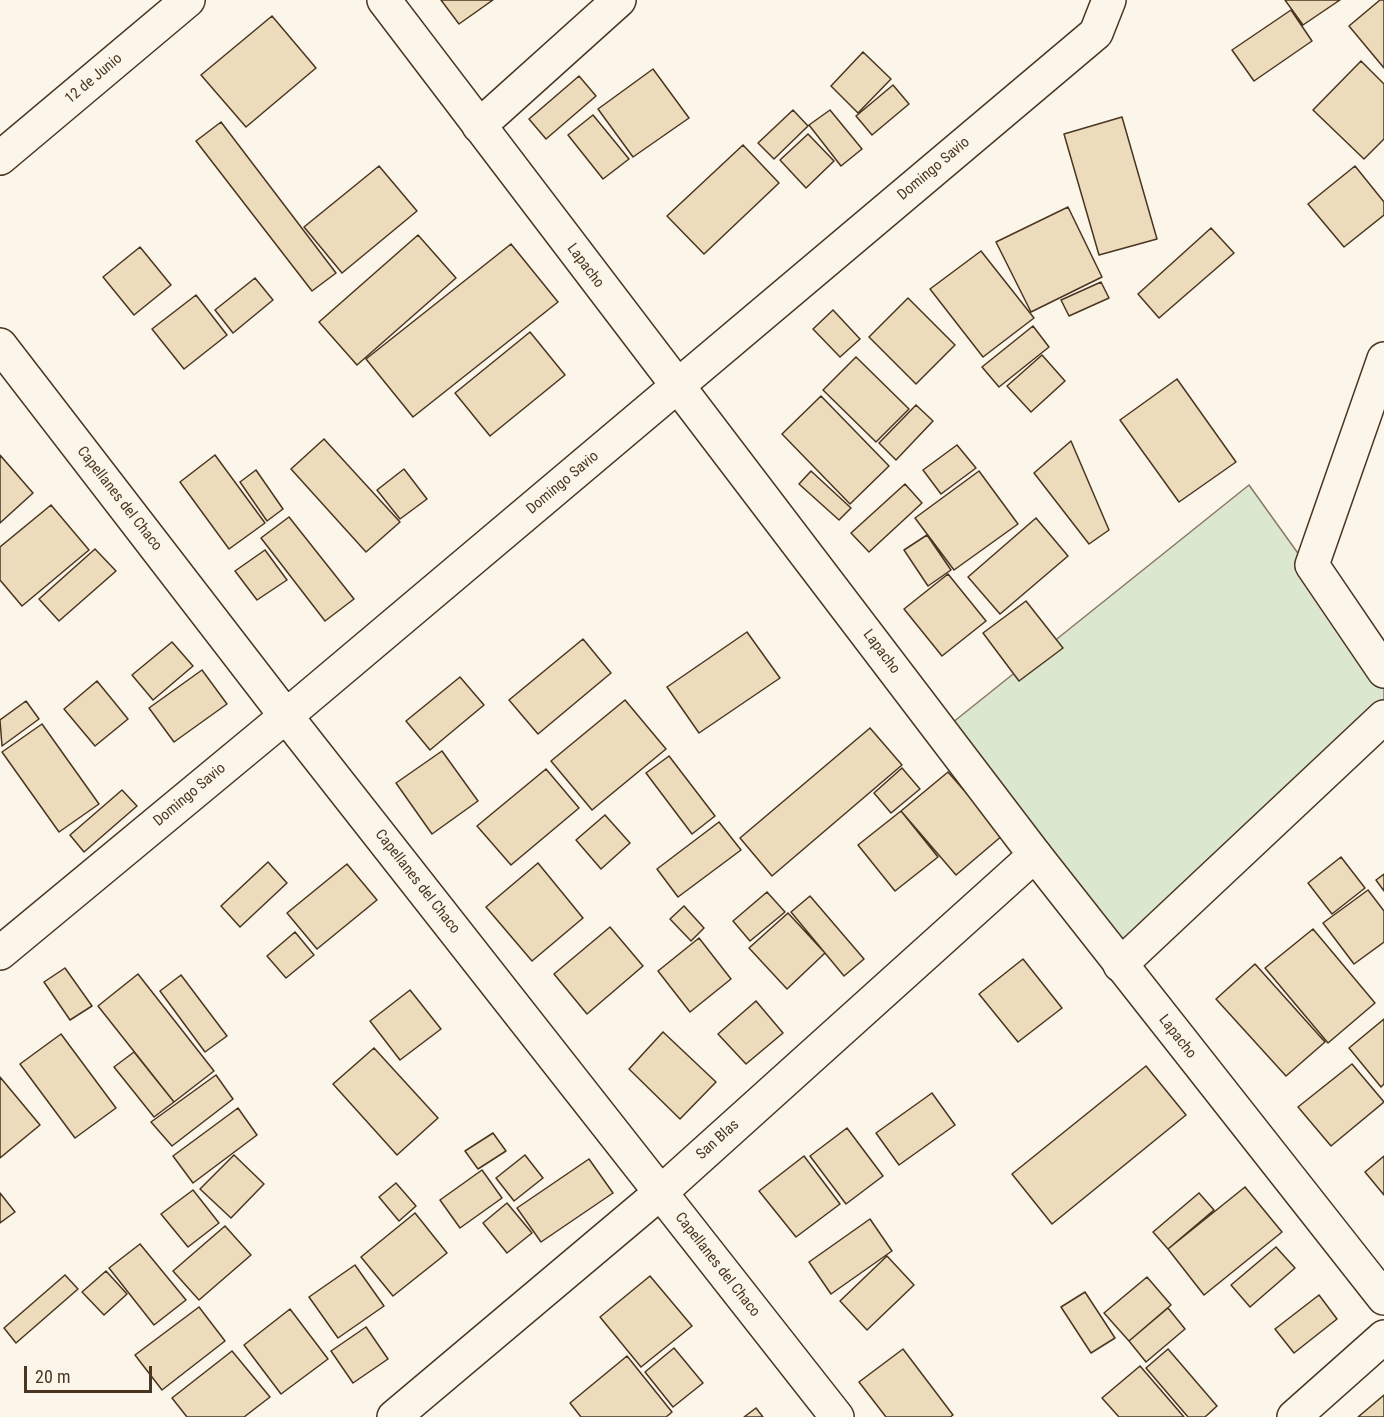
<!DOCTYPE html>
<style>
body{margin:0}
#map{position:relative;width:1384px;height:1417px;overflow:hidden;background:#fbf6e9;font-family:"Roboto Condensed",sans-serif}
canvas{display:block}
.scale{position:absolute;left:24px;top:1366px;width:128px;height:27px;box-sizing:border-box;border:3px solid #4a3520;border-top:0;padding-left:8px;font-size:18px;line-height:21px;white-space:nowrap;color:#4a3520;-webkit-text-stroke:4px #fbf6e9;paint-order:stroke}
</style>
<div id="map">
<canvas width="1384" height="1417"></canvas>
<div class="scale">20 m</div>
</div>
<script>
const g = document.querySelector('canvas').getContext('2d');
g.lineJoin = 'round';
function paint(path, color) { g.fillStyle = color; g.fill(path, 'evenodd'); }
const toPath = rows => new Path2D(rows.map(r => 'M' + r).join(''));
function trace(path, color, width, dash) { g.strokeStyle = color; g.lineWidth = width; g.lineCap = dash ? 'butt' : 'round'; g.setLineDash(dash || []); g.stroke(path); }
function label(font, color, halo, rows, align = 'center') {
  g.font = font + ' "Roboto Condensed",sans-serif'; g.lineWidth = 4.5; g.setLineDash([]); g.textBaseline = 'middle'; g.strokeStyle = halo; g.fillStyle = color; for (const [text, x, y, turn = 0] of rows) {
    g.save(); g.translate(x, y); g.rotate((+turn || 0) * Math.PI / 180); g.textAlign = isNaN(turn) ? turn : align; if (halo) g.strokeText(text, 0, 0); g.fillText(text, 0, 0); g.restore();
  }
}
const green = toPath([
 [1249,485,1384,673,1384,717,1120,965,942,731,1249,485]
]);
paint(green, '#dce7d0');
trace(green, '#887966', 1.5);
const building = toPath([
 [441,0,493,0,459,24,441,0],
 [1285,0,1340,0,1303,25,1285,0],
 [1380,0,1384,0,1384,68,1349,26,1380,0],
 [1291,10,1312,41,1254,81,1232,50,1291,10],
 [272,16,316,68,246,127,201,75,272,16],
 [863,52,891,79,858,113,831,86,863,52],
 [1361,61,1384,84,1384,139,1364,159,1313,110,1361,61],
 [653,69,689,118,633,157,598,109,653,69],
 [579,76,596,96,546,139,529,119,579,76],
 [893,85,909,104,872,135,856,116,893,85],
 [793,110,808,126,774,159,758,143,793,110],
 [830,110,862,149,841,166,809,125,830,110],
 [593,115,629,159,603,179,568,135,593,115],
 [1122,117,1157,239,1099,255,1064,134,1122,117],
 [221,122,336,273,312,291,196,141,221,122],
 [808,134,834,161,806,188,780,160,808,134],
 [743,145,779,183,704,254,667,216,743,145],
 [379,166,417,211,342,273,304,227,379,166],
 [1355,166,1384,202,1384,215,1344,247,1308,204,1355,166],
 [1068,207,1102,277,1031,312,996,242,1068,207],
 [1211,228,1234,253,1159,318,1138,294,1211,228],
 [418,235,456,278,357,365,319,322,418,235],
 [511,244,558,302,413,417,366,359,511,244],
 [140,247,171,285,134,315,103,277,140,247],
 [981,251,1034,318,983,357,930,289,981,251],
 [255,278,273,300,233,333,215,310,255,278],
 [1101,282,1109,298,1069,316,1061,300,1101,282],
 [196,295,227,335,184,369,152,329,196,295],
 [908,298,955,345,916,384,869,337,908,298],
 [833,310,860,339,840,357,813,329,833,310],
 [1033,326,1049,347,999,387,982,367,1033,326],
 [530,332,565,375,490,436,455,393,530,332],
 [1042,355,1065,381,1031,412,1007,386,1042,355],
 [856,357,909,409,876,442,823,390,856,357],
 [1177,379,1236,462,1179,502,1120,420,1177,379],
 [821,396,889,466,850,504,782,434,821,396],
 [916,405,933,421,896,460,879,443,916,405],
 [324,439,400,522,366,552,291,469,324,439],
 [1071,441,1109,530,1089,544,1034,473,1071,441],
 [957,445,976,468,941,494,923,470,957,445],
 [0,455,33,493,0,523,0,455],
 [215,455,265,523,229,549,180,482,215,455],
 [404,469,427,499,400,519,377,490,404,469],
 [256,470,283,509,267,521,240,482,256,470],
 [811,471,851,508,839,520,799,484,811,471],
 [979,471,1018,524,954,570,915,518,979,471],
 [905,484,922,503,869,552,851,533,905,484],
 [51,505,89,550,22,606,0,580,0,547,51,505],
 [289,517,354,599,325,621,261,538,289,517],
 [1036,518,1068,556,1000,614,968,577,1036,518],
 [927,535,951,570,928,586,904,550,927,535],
 [95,549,116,571,59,621,39,599,95,549],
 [265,550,287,580,257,600,235,571,265,550],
 [948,574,986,621,942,656,904,609,948,574],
 [1026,601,1063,648,1019,681,983,633,1026,601],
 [747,632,780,678,699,733,667,687,747,632],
 [583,639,611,673,538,734,509,700,583,639],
 [172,642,193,666,153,700,132,675,172,642],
 [202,670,227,704,174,742,149,708,202,670],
 [460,677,484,705,430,750,406,721,460,677],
 [97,681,128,719,95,746,64,709,97,681],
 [625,700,666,749,592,810,551,761,625,700],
 [26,701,39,719,2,746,0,720,26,701],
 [42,724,99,804,59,832,2,752,42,724],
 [870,728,902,765,772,876,740,838,870,728],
 [442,751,478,801,432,834,396,783,442,751],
 [669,756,715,816,692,834,646,773,669,756],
 [902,768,920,789,891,813,874,793,902,768],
 [546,769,579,808,511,865,477,826,546,769],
 [948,772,1003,835,956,875,901,811,948,772],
 [122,790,137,806,84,852,70,835,122,790],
 [901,811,938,857,895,891,858,845,901,811],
 [605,815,630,843,601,869,576,840,605,815],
 [719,822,741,850,678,897,657,869,719,822],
 [1341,857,1365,888,1332,914,1308,883,1341,857],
 [268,862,287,883,240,927,221,906,268,862],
 [538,863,583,918,532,961,486,907,538,863],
 [347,864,377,900,317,949,287,913,347,864],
 [1384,874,1384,891,1376,880,1384,874],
 [1368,890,1384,911,1384,942,1354,964,1323,923,1368,890],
 [767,892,785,912,750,941,733,921,767,892],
 [810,896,864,959,844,976,791,912,810,896],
 [684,906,704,928,691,941,670,919,684,906],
 [788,913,825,953,787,989,749,948,788,913],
 [610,927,643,966,587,1014,554,974,610,927],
 [1313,929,1375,1003,1328,1043,1265,968,1313,929],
 [295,932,314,955,286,978,267,956,295,932],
 [699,938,731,979,690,1012,658,971,699,938],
 [1023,959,1062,1008,1018,1042,979,994,1023,959],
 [1255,964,1325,1042,1286,1076,1216,999,1255,964],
 [65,968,92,1006,70,1020,44,982,65,968],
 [138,974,214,1071,174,1102,98,1006,138,974],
 [181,975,227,1036,205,1052,160,991,181,975],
 [410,990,441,1029,400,1060,370,1021,410,990],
 [756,1001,783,1033,746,1064,718,1034,756,1001],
 [1384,1019,1384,1084,1381,1087,1349,1048,1384,1019],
 [663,1032,716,1082,680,1119,629,1069,663,1032],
 [61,1034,116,1108,75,1138,20,1064,61,1034],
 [374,1048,438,1118,397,1155,333,1084,374,1048],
 [134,1052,174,1102,154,1117,114,1067,134,1052],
 [1352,1064,1384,1102,1331,1146,1298,1107,1352,1064],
 [1146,1066,1186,1115,1052,1224,1012,1174,1146,1066],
 [216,1075,233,1099,172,1146,151,1122,216,1075],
 [0,1077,40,1125,0,1158,0,1077],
 [932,1093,955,1125,899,1165,876,1133,932,1093],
 [238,1108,257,1135,193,1183,173,1156,238,1108],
 [847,1128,883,1176,846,1204,810,1156,847,1128],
 [493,1133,506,1151,478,1169,465,1151,493,1133],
 [234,1155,264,1184,231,1218,200,1189,234,1155],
 [525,1155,543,1178,514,1201,496,1178,525,1155],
 [804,1156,840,1204,796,1237,759,1191,804,1156],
 [1384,1156,1384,1195,1365,1172,1384,1156],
 [589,1159,613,1193,541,1242,517,1208,589,1159],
 [482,1170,502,1198,460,1228,440,1200,482,1170],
 [396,1183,416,1206,399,1221,379,1197,396,1183],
 [1245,1187,1282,1232,1204,1295,1168,1249,1245,1187],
 [193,1190,219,1223,188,1247,161,1214,193,1190],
 [0,1193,15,1212,0,1223,0,1193],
 [1199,1193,1214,1210,1168,1249,1153,1232,1199,1193],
 [507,1203,532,1233,507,1253,483,1223,507,1203],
 [415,1213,447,1253,393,1296,361,1257,415,1213],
 [870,1219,892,1251,831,1294,809,1262,870,1219],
 [225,1226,251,1255,199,1300,173,1271,225,1226],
 [140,1244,186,1300,154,1325,109,1268,140,1244],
 [1276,1247,1295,1268,1250,1307,1231,1285,1276,1247],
 [887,1256,914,1285,867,1330,840,1301,887,1256],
 [355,1265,384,1306,338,1338,309,1297,355,1265],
 [106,1271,127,1294,104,1315,82,1292,106,1271],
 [65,1275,78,1289,16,1343,4,1328,65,1275],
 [650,1276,692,1326,641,1367,600,1317,650,1276],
 [1147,1277,1171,1305,1129,1341,1104,1313,1147,1277],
 [1085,1292,1115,1338,1091,1353,1061,1307,1085,1292],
 [1319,1295,1337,1319,1294,1353,1275,1329,1319,1295],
 [199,1307,225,1341,162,1390,135,1355,199,1307],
 [1168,1308,1185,1329,1146,1362,1129,1341,1168,1308],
 [290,1309,328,1359,281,1394,244,1345,290,1309],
 [366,1327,388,1359,353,1383,331,1351,366,1327],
 [674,1348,703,1383,673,1407,645,1372,674,1348],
 [903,1349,953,1415,950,1417,886,1417,859,1382,903,1349],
 [1168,1349,1217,1406,1205,1417,1188,1417,1146,1368,1168,1349],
 [232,1351,270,1397,244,1417,187,1417,172,1398,232,1351],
 [627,1356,672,1412,666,1417,581,1417,570,1403,627,1356],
 [1140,1366,1184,1417,1119,1417,1102,1398,1140,1366],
 [1384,1395,1384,1417,1358,1417,1384,1395],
 [756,1408,763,1417,744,1417,756,1408]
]);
paint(building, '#ecdcbc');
trace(building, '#4a3520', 1.5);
const minor = toPath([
 [479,126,619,0],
 [0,158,188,0],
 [0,345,286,716,837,1417],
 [1384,359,1312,565,1384,671],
 [0,953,286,716,1096,33,1109,0],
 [1120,965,1384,717],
 [394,1417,660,1193,1035,855]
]);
const tertiary = toPath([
 [384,0,1035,855,1384,1298]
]);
const secondary = toPath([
 [1294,1417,1384,1337]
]);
trace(minor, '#4a3520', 36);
trace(tertiary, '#4a3520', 36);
trace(secondary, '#4a3520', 36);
trace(minor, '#fbf6e9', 33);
trace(tertiary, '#fbf6e9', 33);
trace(secondary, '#fbf6e9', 33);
label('15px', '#4a3520', '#fbf6e9', [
 ["12 de Junio",94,79,-40],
 ["Domingo Savio",934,169,-40],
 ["Lapacho",585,266,53],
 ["Domingo Savio",563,483,-40],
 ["Capellanes del Chaco",119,499,52],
 ["Lapacho",881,652,53],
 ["Domingo Savio",190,795,-40],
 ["Capellanes del Chaco",417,882,52],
 ["Lapacho",1177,1037,52],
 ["San Blas",718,1140,-42],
 ["Capellanes del Chaco",717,1265,52]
]);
</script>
